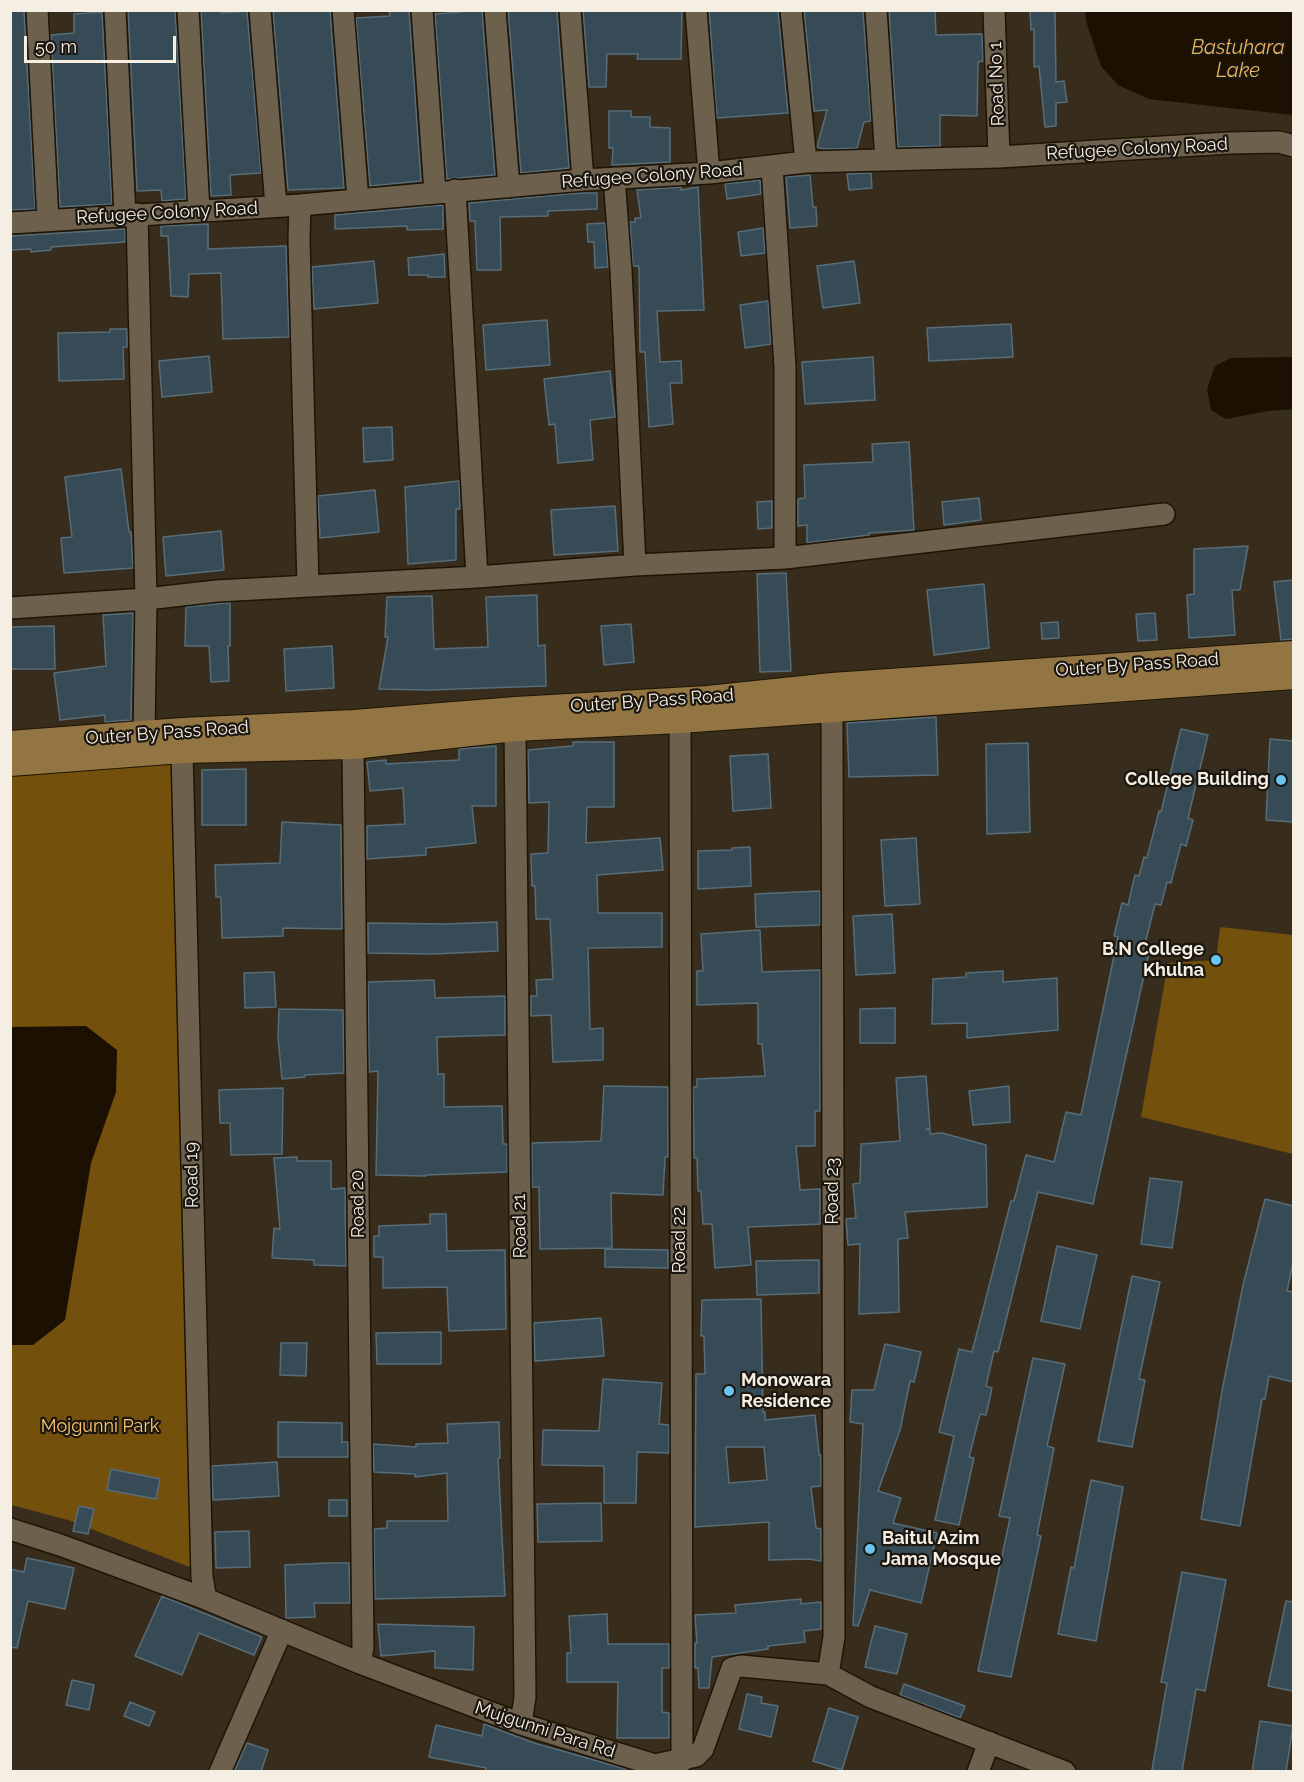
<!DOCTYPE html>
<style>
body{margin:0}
#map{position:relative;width:1304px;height:1782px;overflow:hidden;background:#382d1c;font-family:Raleway,sans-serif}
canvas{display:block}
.frame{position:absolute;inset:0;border:12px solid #f5eee3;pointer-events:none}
.scale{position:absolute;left:24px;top:36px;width:152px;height:27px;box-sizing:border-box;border:3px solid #f5eee3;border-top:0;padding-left:8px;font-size:18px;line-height:21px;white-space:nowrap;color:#f5eee3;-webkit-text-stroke:4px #1b160f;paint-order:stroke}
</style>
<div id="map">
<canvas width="1304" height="1782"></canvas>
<div class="frame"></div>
<div class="scale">50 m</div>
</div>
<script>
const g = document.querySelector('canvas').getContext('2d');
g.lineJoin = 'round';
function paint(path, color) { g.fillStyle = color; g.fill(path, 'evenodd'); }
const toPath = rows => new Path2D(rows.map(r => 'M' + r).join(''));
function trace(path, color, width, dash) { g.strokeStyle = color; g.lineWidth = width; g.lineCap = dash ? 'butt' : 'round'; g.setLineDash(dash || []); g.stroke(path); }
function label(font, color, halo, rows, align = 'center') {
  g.font = font + ' Raleway,sans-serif'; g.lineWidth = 4.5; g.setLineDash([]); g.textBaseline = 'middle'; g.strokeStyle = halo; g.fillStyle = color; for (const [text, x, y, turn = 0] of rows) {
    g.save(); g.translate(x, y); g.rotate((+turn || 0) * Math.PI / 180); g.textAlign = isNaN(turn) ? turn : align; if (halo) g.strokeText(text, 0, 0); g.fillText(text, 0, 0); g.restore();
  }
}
paint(toPath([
 [174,755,192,1568,68,1520,11,1505,10,768],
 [1220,927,1293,935,1293,1154,1141,1117,1168,963,1216,960]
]), '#73500c');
paint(toPath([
 [1085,11,1293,11,1293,115,1149,99,1118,85,1101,66,1087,24],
 [1293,357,1293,409,1268,411,1226,419,1211,410,1207,389,1215,366,1231,358],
 [86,1026,117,1050,116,1092,91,1163,65,1320,33,1345,11,1345,11,1027]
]), '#1b1001');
const building = toPath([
 [10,10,24,10,35,209,10,210,10,10],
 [128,10,175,10,186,199,162,201,161,190,137,191,128,10],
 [201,10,221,10,221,13,247,11,261,173,230,175,231,195,211,196,201,10],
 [292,10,330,10,344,188,288,190,273,12,292,10],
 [389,10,409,10,421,181,370,186,356,18,390,16,389,10],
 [461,10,482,10,495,175,447,179,435,14,461,12,461,10],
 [508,10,557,10,569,168,521,173,508,10],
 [583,10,682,10,681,59,637,59,638,54,607,54,606,87,589,87,583,10],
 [709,10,778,10,788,113,717,118,709,10],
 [804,10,863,10,871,121,864,122,857,148,824,149,817,147,827,110,814,111,804,10],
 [889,10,935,10,936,35,982,34,983,61,978,62,977,116,940,115,940,146,898,147,889,10],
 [1030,10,1055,10,1056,82,1064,81,1067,102,1056,103,1056,126,1045,127,1039,66,1034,67,1034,29,1031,30,1030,10],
 [102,12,112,204,60,207,51,35,74,33,74,14,102,12],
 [609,111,631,111,631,117,650,117,650,127,670,128,670,162,612,165,613,148,609,148,609,111],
 [871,173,872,188,849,190,847,174,871,173],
 [810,175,813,207,816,207,817,226,790,228,786,177,810,175],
 [760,180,761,194,727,199,725,184,760,180],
 [681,187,681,190,698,187,704,310,657,311,660,362,681,361,682,383,670,383,673,424,649,427,645,352,640,352,639,266,633,266,630,222,635,222,635,218,641,218,637,190,681,187],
 [579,193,597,193,597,209,548,211,548,216,500,217,501,270,477,270,475,221,470,221,469,203,579,193],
 [443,205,443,229,407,230,407,226,335,229,335,215,443,205],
 [605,223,608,267,595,268,594,242,588,242,587,224,605,223],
 [208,224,208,249,286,246,289,337,223,339,221,273,189,274,188,297,171,296,168,236,161,236,161,226,208,224],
 [763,228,765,253,741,256,738,232,763,228],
 [125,229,125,242,51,247,51,250,31,252,31,249,10,250,10,236,125,229],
 [444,254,445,277,428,277,428,275,409,275,408,258,444,254],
 [374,261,378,303,314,309,312,267,374,261],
 [854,261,860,303,823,308,817,266,854,261],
 [768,301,771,344,745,348,740,305,768,301],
 [547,320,550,365,486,370,483,325,547,320],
 [1011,324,1013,357,929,361,927,328,1011,324],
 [110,329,127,329,127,347,123,347,124,379,59,381,58,333,110,332,110,329],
 [209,356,212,392,162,397,159,361,209,356],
 [873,357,875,400,805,404,802,362,873,357],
 [610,371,615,417,590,420,593,460,558,463,555,424,549,425,544,379,610,371],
 [392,427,393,460,364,462,363,428,392,427],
 [909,442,914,530,869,533,869,535,807,543,807,525,798,526,798,499,805,498,804,465,873,462,872,444,909,442],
 [121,469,129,532,131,532,133,568,64,573,61,538,72,537,65,477,121,469],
 [459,481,460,509,456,509,456,560,408,564,405,487,459,481],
 [375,490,379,532,320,538,318,496,375,490],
 [979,498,981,520,944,525,942,502,979,498],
 [772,501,772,528,758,529,757,502,772,501],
 [615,506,618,551,554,555,551,510,615,506],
 [221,531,224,570,166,576,163,537,221,531],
 [1248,546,1240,590,1232,590,1235,635,1189,638,1187,595,1194,594,1194,549,1248,546],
 [786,573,791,671,760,672,757,574,786,573],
 [1293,580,1293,639,1281,640,1274,582,1293,580],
 [984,584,989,648,934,655,927,590,984,584],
 [537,595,538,646,545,645,546,686,428,690,379,689,388,637,385,637,387,597,432,596,434,649,488,647,486,597,537,595],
 [226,603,230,603,230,646,228,646,229,681,211,682,209,646,185,646,186,607,226,603],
 [133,613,131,720,105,722,105,715,60,720,54,673,106,666,103,615,133,613],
 [1155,613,1157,640,1138,641,1136,614,1155,613],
 [1058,622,1059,638,1042,639,1041,623,1058,622],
 [631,624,634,662,604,665,601,626,631,624],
 [54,626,55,669,10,669,10,627,54,626],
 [332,646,334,688,286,691,284,649,332,646],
 [936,717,938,775,849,777,847,723,936,717],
 [1181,729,1208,735,1188,818,1193,820,1186,846,1181,844,1171,883,1167,882,1161,905,1155,904,1143,952,1149,953,1093,1204,1038,1192,998,1352,994,1351,986,1386,992,1388,986,1415,980,1414,969,1457,974,1458,959,1525,935,1520,954,1436,939,1432,959,1349,972,1352,1011,1201,1014,1201,1026,1155,1054,1162,1066,1112,1081,1115,1118,937,1114,936,1122,903,1128,905,1135,875,1139,876,1144,857,1147,858,1159,811,1161,812,1181,729],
 [1270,739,1293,741,1293,822,1266,820,1270,739],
 [573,742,614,742,614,807,587,807,586,843,660,838,663,870,597,875,598,913,662,913,662,947,588,948,590,1029,603,1028,603,1060,553,1062,551,1015,531,1016,531,996,537,996,536,980,553,979,550,919,536,919,535,886,532,886,531,854,548,853,549,802,529,803,528,750,573,746,573,742],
 [1028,743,1030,832,987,834,986,744,1028,743],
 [496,746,496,806,472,806,476,843,426,848,426,855,367,859,367,826,405,824,403,788,370,791,367,762,386,760,386,764,459,760,459,749,496,746],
 [768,754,771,808,733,811,730,756,768,754],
 [246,769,246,825,202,825,202,770,246,769],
 [282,822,341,825,342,929,283,928,283,936,222,938,221,897,216,897,215,865,280,863,282,822],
 [916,838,920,904,885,906,881,840,916,838],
 [750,847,751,886,698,889,698,851,732,850,732,848,750,847],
 [820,891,820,925,756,927,755,894,820,891],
 [892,914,895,973,856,975,853,916,892,914],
 [497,922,498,951,433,954,368,953,368,923,446,924,497,922],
 [760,930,762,972,820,970,820,1111,815,1111,815,1146,796,1146,800,1190,820,1189,820,1224,748,1227,751,1265,715,1268,712,1224,703,1224,701,1191,698,1191,697,1158,694,1158,693,1087,697,1087,697,1079,765,1076,762,1044,758,1044,758,1003,697,1005,697,971,703,971,701,934,760,930],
 [1003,971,1003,982,1057,978,1058,1030,967,1038,967,1023,932,1024,933,979,966,977,966,973,1003,971],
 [274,972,276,1007,245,1008,244,973,274,972],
 [434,980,435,998,505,996,505,1035,437,1037,438,1074,444,1074,444,1107,502,1106,503,1144,507,1144,507,1172,426,1175,426,1176,376,1175,378,1071,369,1072,368,982,434,980],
 [895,1008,895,1043,860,1043,860,1009,895,1008],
 [279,1009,343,1010,344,1073,305,1075,305,1077,282,1079,278,1037,279,1009],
 [926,1076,930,1129,926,1129,930,1130,930,1134,942,1133,986,1145,987,1207,905,1212,908,1238,898,1239,899,1312,859,1314,860,1244,848,1245,846,1219,856,1218,853,1184,860,1183,861,1144,900,1141,896,1078,926,1076],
 [604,1086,668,1087,668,1157,665,1157,663,1195,611,1193,612,1248,540,1249,539,1187,532,1187,532,1143,601,1141,604,1086],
 [1009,1086,1010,1122,973,1125,969,1091,1009,1086],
 [283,1088,282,1154,231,1155,230,1123,220,1123,219,1090,283,1088],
 [297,1157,297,1161,331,1161,331,1189,345,1188,346,1266,314,1265,314,1260,272,1258,274,1228,280,1229,274,1158,297,1157],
 [1150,1178,1182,1182,1172,1248,1141,1244,1150,1178],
 [1265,1199,1293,1206,1293,1263,1287,1291,1293,1292,1293,1382,1269,1376,1265,1399,1262,1399,1240,1526,1201,1519,1222,1391,1243,1285,1265,1199],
 [430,1214,446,1214,447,1251,505,1250,506,1329,449,1331,447,1287,383,1288,383,1257,374,1257,374,1236,379,1236,379,1226,430,1224,430,1214],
 [1057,1246,1097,1255,1080,1329,1041,1321,1057,1246],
 [605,1249,668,1250,668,1268,605,1267,605,1249],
 [819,1260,819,1293,757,1295,756,1261,819,1260],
 [1132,1276,1160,1282,1139,1379,1145,1380,1132,1447,1098,1441,1132,1276],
 [761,1299,763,1412,765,1412,765,1420,815,1415,819,1455,821,1455,821,1486,811,1487,816,1528,821,1529,821,1561,809,1559,769,1560,769,1522,695,1527,696,1374,705,1374,704,1336,701,1336,702,1300,761,1299],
 [726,1447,764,1447,767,1480,729,1483,726,1447],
 [601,1318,604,1356,535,1361,534,1323,601,1318],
 [441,1332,441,1364,377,1364,376,1333,441,1332],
 [281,1343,307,1343,306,1376,280,1375,281,1343],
 [885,1344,921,1352,914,1382,910,1381,900,1430,878,1491,901,1498,893,1523,937,1533,921,1603,870,1590,858,1626,853,1625,863,1424,850,1422,852,1390,874,1390,885,1344],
 [1033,1358,1065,1364,1047,1446,1054,1448,1037,1535,1041,1536,1011,1677,978,1671,1010,1518,999,1516,1033,1358],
 [603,1379,662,1383,659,1424,669,1425,669,1453,637,1452,636,1503,604,1503,604,1466,542,1465,543,1430,599,1431,603,1379],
 [278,1422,342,1423,342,1442,348,1442,348,1457,278,1457,278,1422],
 [499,1422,500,1458,498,1458,505,1596,375,1599,374,1529,387,1528,387,1521,448,1521,447,1473,415,1477,415,1474,374,1472,373,1444,416,1447,416,1444,448,1443,447,1424,499,1422],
 [277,1462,279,1496,213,1500,212,1466,277,1462],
 [111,1469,160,1479,156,1499,107,1490,111,1469],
 [1091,1480,1123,1487,1096,1641,1058,1634,1071,1567,1074,1568,1091,1480],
 [329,1500,347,1500,347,1516,329,1516,329,1500],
 [601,1503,602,1541,538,1542,537,1504,601,1503],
 [79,1506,94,1509,88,1534,73,1531,79,1506],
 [249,1531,250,1567,216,1568,215,1532,249,1531],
 [27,1558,74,1568,65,1609,28,1601,17,1648,10,1647,10,1569,24,1572,27,1558],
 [327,1563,349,1563,350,1603,314,1603,315,1617,286,1618,285,1565,327,1563],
 [1182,1572,1226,1580,1205,1691,1196,1689,1182,1772,1162,1772,1152,1770,1167,1683,1161,1682,1182,1572],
 [162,1596,262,1637,254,1655,199,1633,182,1675,135,1656,162,1596],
 [801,1599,801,1604,821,1602,821,1629,804,1631,805,1642,768,1646,768,1649,712,1657,709,1688,699,1688,698,1668,695,1668,695,1643,697,1643,695,1615,736,1613,735,1605,801,1599],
 [1286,1601,1293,1602,1293,1691,1268,1686,1286,1601],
 [607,1614,608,1644,669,1644,669,1668,662,1668,662,1712,669,1713,669,1738,617,1738,618,1682,567,1682,567,1653,571,1653,569,1616,607,1614],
 [378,1624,474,1627,473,1670,435,1668,435,1651,381,1656,378,1624],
 [875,1626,907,1634,897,1674,865,1667,875,1626],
 [72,1680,94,1685,89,1710,66,1705,72,1680],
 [904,1684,965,1706,960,1718,900,1695,904,1684],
 [747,1694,762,1697,761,1703,778,1706,771,1737,739,1729,747,1694],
 [130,1702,155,1712,149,1726,124,1716,130,1702],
 [829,1708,858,1717,842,1770,813,1761,829,1708],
 [1260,1721,1293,1726,1286,1772,1252,1772,1260,1721],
 [484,1724,534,1743,626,1769,625,1772,485,1772,486,1768,429,1757,436,1725,482,1736,484,1724],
 [247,1743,268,1750,261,1772,234,1772,247,1743]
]);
paint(building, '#364b56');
trace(building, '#576d79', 1.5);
const minor = toPath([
 [37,10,48,220],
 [115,10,125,215],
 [188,10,199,211],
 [260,10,276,206],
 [343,10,358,200],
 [422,10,435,192],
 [495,10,509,187],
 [570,10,583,180],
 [696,10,709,173],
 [791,10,806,162],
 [876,10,886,160],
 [994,10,999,157],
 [772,166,785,367,785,558],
 [614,178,621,270,635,565],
 [455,190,477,577],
 [300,205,299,240,308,586],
 [137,214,146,599,144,735],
 [10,223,300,205,583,180,709,173,806,162,999,157,1229,143,1279,142,1294,146],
 [10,608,146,599,217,591,477,577,635,565,785,558,1164,514],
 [680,720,682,1761],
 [515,728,525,1697,521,1724],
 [353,746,363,1648,360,1663],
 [182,750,202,1577,206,1599],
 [10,1529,60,1545,206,1599,360,1663,521,1724,655,1765,696,1756,703,1749,732,1668,741,1666,828,1674,871,1697,1065,1772],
 [828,1674,834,1637,832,708],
 [220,1772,282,1630],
 [978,1772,989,1742]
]);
const major = toPath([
 [10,744,182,731,354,723,516,710,708,699,832,686,1294,654],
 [10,763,182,750,353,746,515,728,680,720,1294,676]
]);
trace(minor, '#1f1505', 24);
trace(major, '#1f1505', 28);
trace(minor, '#6d614e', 21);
trace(major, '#937543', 26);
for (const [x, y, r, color] of [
 [1281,780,6,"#69c4f1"],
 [1216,960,6,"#69c4f1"],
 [729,1391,6,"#69c4f1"],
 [870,1549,6,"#69c4f1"]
]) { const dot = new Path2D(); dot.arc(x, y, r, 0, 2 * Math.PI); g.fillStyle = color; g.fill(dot); trace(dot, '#1b160f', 2); }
label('18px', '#f5eee3', '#1b160f', [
 ["Road No 1",997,84,-92],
 ["Refugee Colony Road",1137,149,-3],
 ["Refugee Colony Road",652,176,-4],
 ["Refugee Colony Road",167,213,-3],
 ["Outer By Pass Road",1137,665,-4],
 ["Outer By Pass Road",652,701,-4],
 ["Outer By Pass Road",167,733,-4],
 ["Road 19",192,1175,-91],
 ["Road 23",833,1191,-90],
 ["Road 20",358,1204,-91],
 ["Road 21",520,1226,-91],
 ["Road 22",680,1240,-90],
 ["Mujgunni Para Rd",545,1730,18]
]);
label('bold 18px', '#f5eee3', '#1b160f', [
 ["College Building",1269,780],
 ["B.N College",1204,950],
 ["Khulna",1204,971],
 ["Monowara",741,1381,"left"],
 ["Residence",741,1402,"left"],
 ["Baitul Azim",882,1539,"left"],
 ["Jama Mosque",882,1560,"left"]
], 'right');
label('18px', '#fcc670', '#1b160f', [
 ["Mojgunni Park",100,1427]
]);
label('italic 20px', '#eab55e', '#1b160f', [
 ["Bastuhara",1238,48],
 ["Lake",1238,71]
]);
</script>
